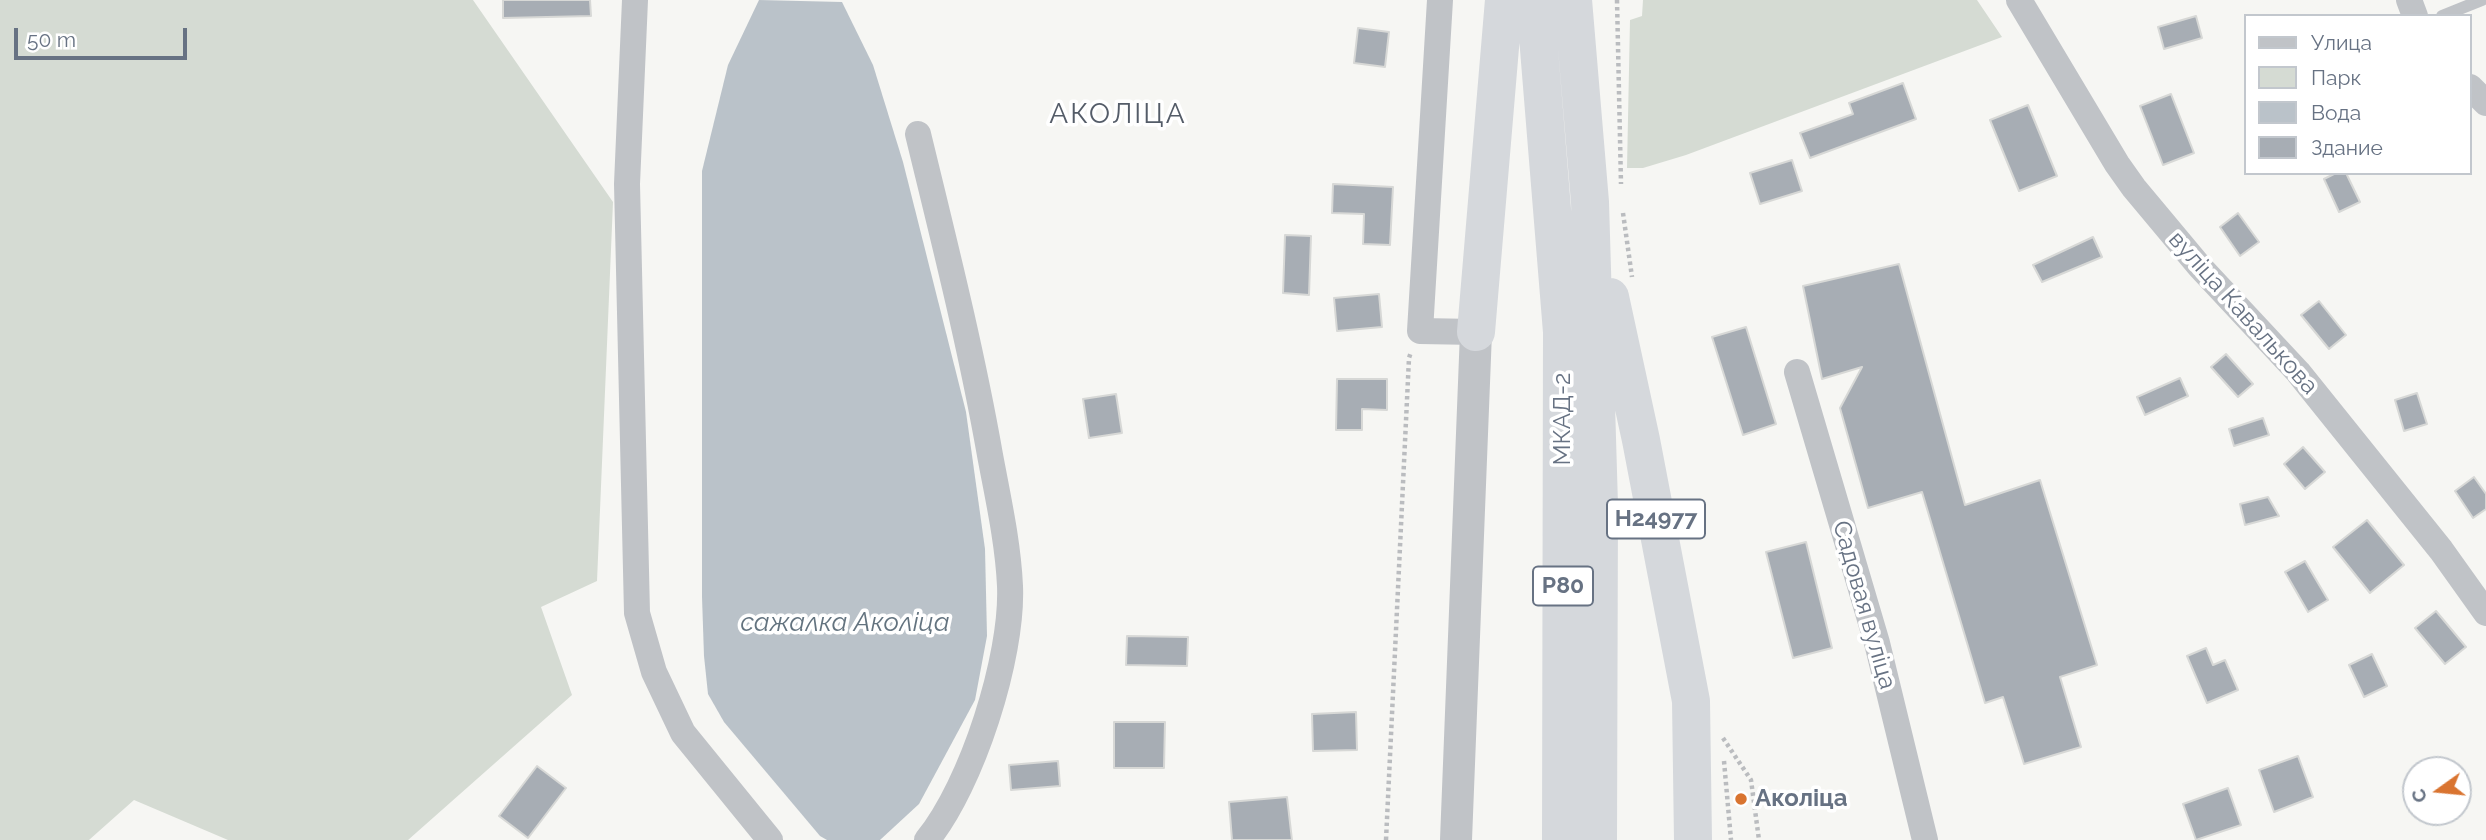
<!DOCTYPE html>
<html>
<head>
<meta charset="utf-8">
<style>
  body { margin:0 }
  #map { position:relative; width:2486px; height:840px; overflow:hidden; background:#f6f6f3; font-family:Raleway,sans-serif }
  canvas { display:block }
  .legend { position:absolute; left:2244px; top:14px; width:228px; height:161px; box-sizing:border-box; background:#fff; border:2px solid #c2c7cd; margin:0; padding:9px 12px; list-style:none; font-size:21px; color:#677283 }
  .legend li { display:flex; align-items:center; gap:14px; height:35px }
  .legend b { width:35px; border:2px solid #c2c7cd }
  .north { position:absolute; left:2402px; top:756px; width:70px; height:70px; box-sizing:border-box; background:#fff; border:2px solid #c2c7cd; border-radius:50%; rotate:255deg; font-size:19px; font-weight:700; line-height:28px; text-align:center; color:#677283 }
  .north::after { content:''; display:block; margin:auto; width:24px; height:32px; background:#d97430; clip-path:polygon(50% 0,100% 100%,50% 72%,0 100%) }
  .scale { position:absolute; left:14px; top:28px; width:173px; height:32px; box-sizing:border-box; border:4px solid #677283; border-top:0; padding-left:9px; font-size:21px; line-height:24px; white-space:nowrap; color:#677283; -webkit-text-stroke:5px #fff; paint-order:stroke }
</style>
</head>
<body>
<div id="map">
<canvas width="2486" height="840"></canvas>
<ul class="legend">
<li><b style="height:9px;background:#c0c3c7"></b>Улица</li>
<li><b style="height:19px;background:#d5dbd3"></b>Парк</li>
<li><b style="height:19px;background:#bac2c9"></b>Вода</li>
<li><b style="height:19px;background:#a7adb4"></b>Здание</li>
</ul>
<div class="north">С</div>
<div class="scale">50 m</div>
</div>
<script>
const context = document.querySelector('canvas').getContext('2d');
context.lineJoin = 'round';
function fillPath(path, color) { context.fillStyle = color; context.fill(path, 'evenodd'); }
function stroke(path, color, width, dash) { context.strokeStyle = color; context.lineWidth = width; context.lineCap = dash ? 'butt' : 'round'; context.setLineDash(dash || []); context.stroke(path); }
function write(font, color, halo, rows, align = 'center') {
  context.font = font + ' Raleway,sans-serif'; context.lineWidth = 7; context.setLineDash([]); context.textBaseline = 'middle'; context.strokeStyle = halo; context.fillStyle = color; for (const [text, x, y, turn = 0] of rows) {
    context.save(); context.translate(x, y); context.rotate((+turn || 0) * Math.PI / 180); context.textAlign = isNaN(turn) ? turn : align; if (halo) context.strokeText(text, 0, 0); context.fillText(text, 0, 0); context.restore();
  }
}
const green = new Path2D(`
  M0,0h473l140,202 -16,379 -56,26 31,88 -164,145h-180l-94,-40 -45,40h-89z
  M1643,0h334l25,37 -316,118 -43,13h-16l3,-148 12,-4z`);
const water = new Path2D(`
  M759,0l83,2 31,63 30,97 63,250 19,137 2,87 -12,64 -56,104 -39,36h-53l-7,-4 -96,-114 -16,-28 -4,-38 -2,-59v-426l26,-106z`);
const building = new Path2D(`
  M503,0h87l1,16 -88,2z
  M2196,16l6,22 -38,11 -6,-22z
  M1358,28l31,4 -4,35 -31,-4z
  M1903,83l13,36 -106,39 -10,-25 53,-19 -4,-11z
  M2171,94l23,59 -31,12 -23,-59z
  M2028,105l29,71 -38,15 -29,-71z
  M1792,160l10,31 -42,13 -10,-31z
  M2336,173h10l14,29 -21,10 -15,-33z
  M1333,184l60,3 -3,58 -27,-1 1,-30 -32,-1z
  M2238,213l21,29 -19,14 -20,-29z
  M1285,235l26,1 -2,59 -26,-2z
  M2093,237l9,20 -60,25 -9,-17z
  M1899,264l66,241 75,-25 57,185 -37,12 21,70 -57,17 -21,-67 -18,6 -63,-211 -54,16 -28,-100 22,-41 -40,12 -19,-93z
  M1379,294l3,33 -45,4 -3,-33z
  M2319,301l27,34 -17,14 -28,-34z
  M1746,327l30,97 -33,11 -31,-98z
  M2226,354l27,30 -15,13 -27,-30z
  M2180,378l8,18 -43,19 -8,-18z
  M1337,379h50v31l-25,-1v21h-26z
  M2417,393l10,31 -23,7 -9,-31z
  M1116,394l6,39 -33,5 -6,-39z
  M2263,418l6,17 -35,11 -5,-17z
  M2303,447l22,25 -20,17 -21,-25z
  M2474,477l12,17v15l-13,9 -18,-27z
  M2268,497l11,19 -34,9 -5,-21z
  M2367,520l37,45 -34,28 -37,-46z
  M1806,542l26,106 -39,10 -27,-106z
  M2305,561l23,39 -20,12 -23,-40z
  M2436,611l30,36 -21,17 -30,-36z
  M1127,636l61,1 -1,29 -61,-1z
  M2206,648l7,17 12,-5 13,30 -31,13 -20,-47z
  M2372,654l15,32 -23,11 -15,-32z
  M1356,712l1,38 -44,1 -1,-37z
  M1114,722h51l-1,46h-50z
  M2298,756l15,41 -39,15 -15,-42z
  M1058,761l2,25 -49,4 -2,-25z
  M537,766l29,22 -38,50 -29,-22z
  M2228,788l13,37 -45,15 -13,-36z
  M1287,797l5,43h-60l-3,-38z`);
const path = new Path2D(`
  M1617,0l4,184
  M1623,213l9,64
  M1723,738l28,42 8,60
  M1724,761l7,79
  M1386,840l23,-482 2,-6`);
const service = new Path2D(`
  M2442,16l40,-16`);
const minor = new Path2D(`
  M635,0l-8,184 10,429 17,59 29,61 87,107
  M1440,0l-20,331 56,1
  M2019,0l98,164 17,24 66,79 98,105 143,178 45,63
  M2409,0l6,16
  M2470,87l16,16
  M918,134c26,107 53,213 72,321 8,43 18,87 20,131 3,71 -38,199 -83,254
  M1797,372l80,271 48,197`);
const tertiary = new Path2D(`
  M1456,840l20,-508`);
const trunk = new Path2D(`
  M1535,0l27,332 -1,508
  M1573,0l17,202 9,303 -1,335
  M1610,297l31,143 50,261 2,139
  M1476,332l28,-332`);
const markers = [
  [1741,799,7,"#d97430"]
];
const shields = [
  [1656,519,98],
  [1563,586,60]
];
const shieldNames = [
  ["Н24977",1656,519],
  ["Р80",1563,586]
];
const streetNames = [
  ["вуліца Кавалькова",2243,313,48],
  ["МКАД-2",1563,419,-90],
  ["Садовая вуліца",1864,605,74]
];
const poiNames = [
  ["Аколіца",1755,799]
];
const waterNames = [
  ["сажалка Аколіца",845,623]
];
const quarterNames = [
  ["АКОЛІЦА",1118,115]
];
fillPath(green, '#d5dbd3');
fillPath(water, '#bac2c9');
fillPath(building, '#a7adb4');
stroke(building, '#d7d8d6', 2);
stroke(path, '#babcbf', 4.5, [3.5, 3.5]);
stroke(service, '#c0c3c7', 12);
stroke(minor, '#c0c3c7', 26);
stroke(tertiary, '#c0c3c7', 32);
stroke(trunk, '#d5d8dc', 38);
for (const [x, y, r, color] of markers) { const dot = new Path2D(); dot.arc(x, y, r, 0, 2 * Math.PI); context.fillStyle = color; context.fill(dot); stroke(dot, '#fff', 2.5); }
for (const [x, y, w] of shields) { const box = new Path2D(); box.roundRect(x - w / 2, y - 19.5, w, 39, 5); context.fillStyle = '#fff'; context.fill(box); stroke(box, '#677283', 2); }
write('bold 23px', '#677283', null, shieldNames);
write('24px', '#677283', '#fff', streetNames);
write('bold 24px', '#677283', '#fff', poiNames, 'left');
write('italic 26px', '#63737f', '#fff', waterNames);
context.letterSpacing = '2px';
write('28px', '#545c68', '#fff', quarterNames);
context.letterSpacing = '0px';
</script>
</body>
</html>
